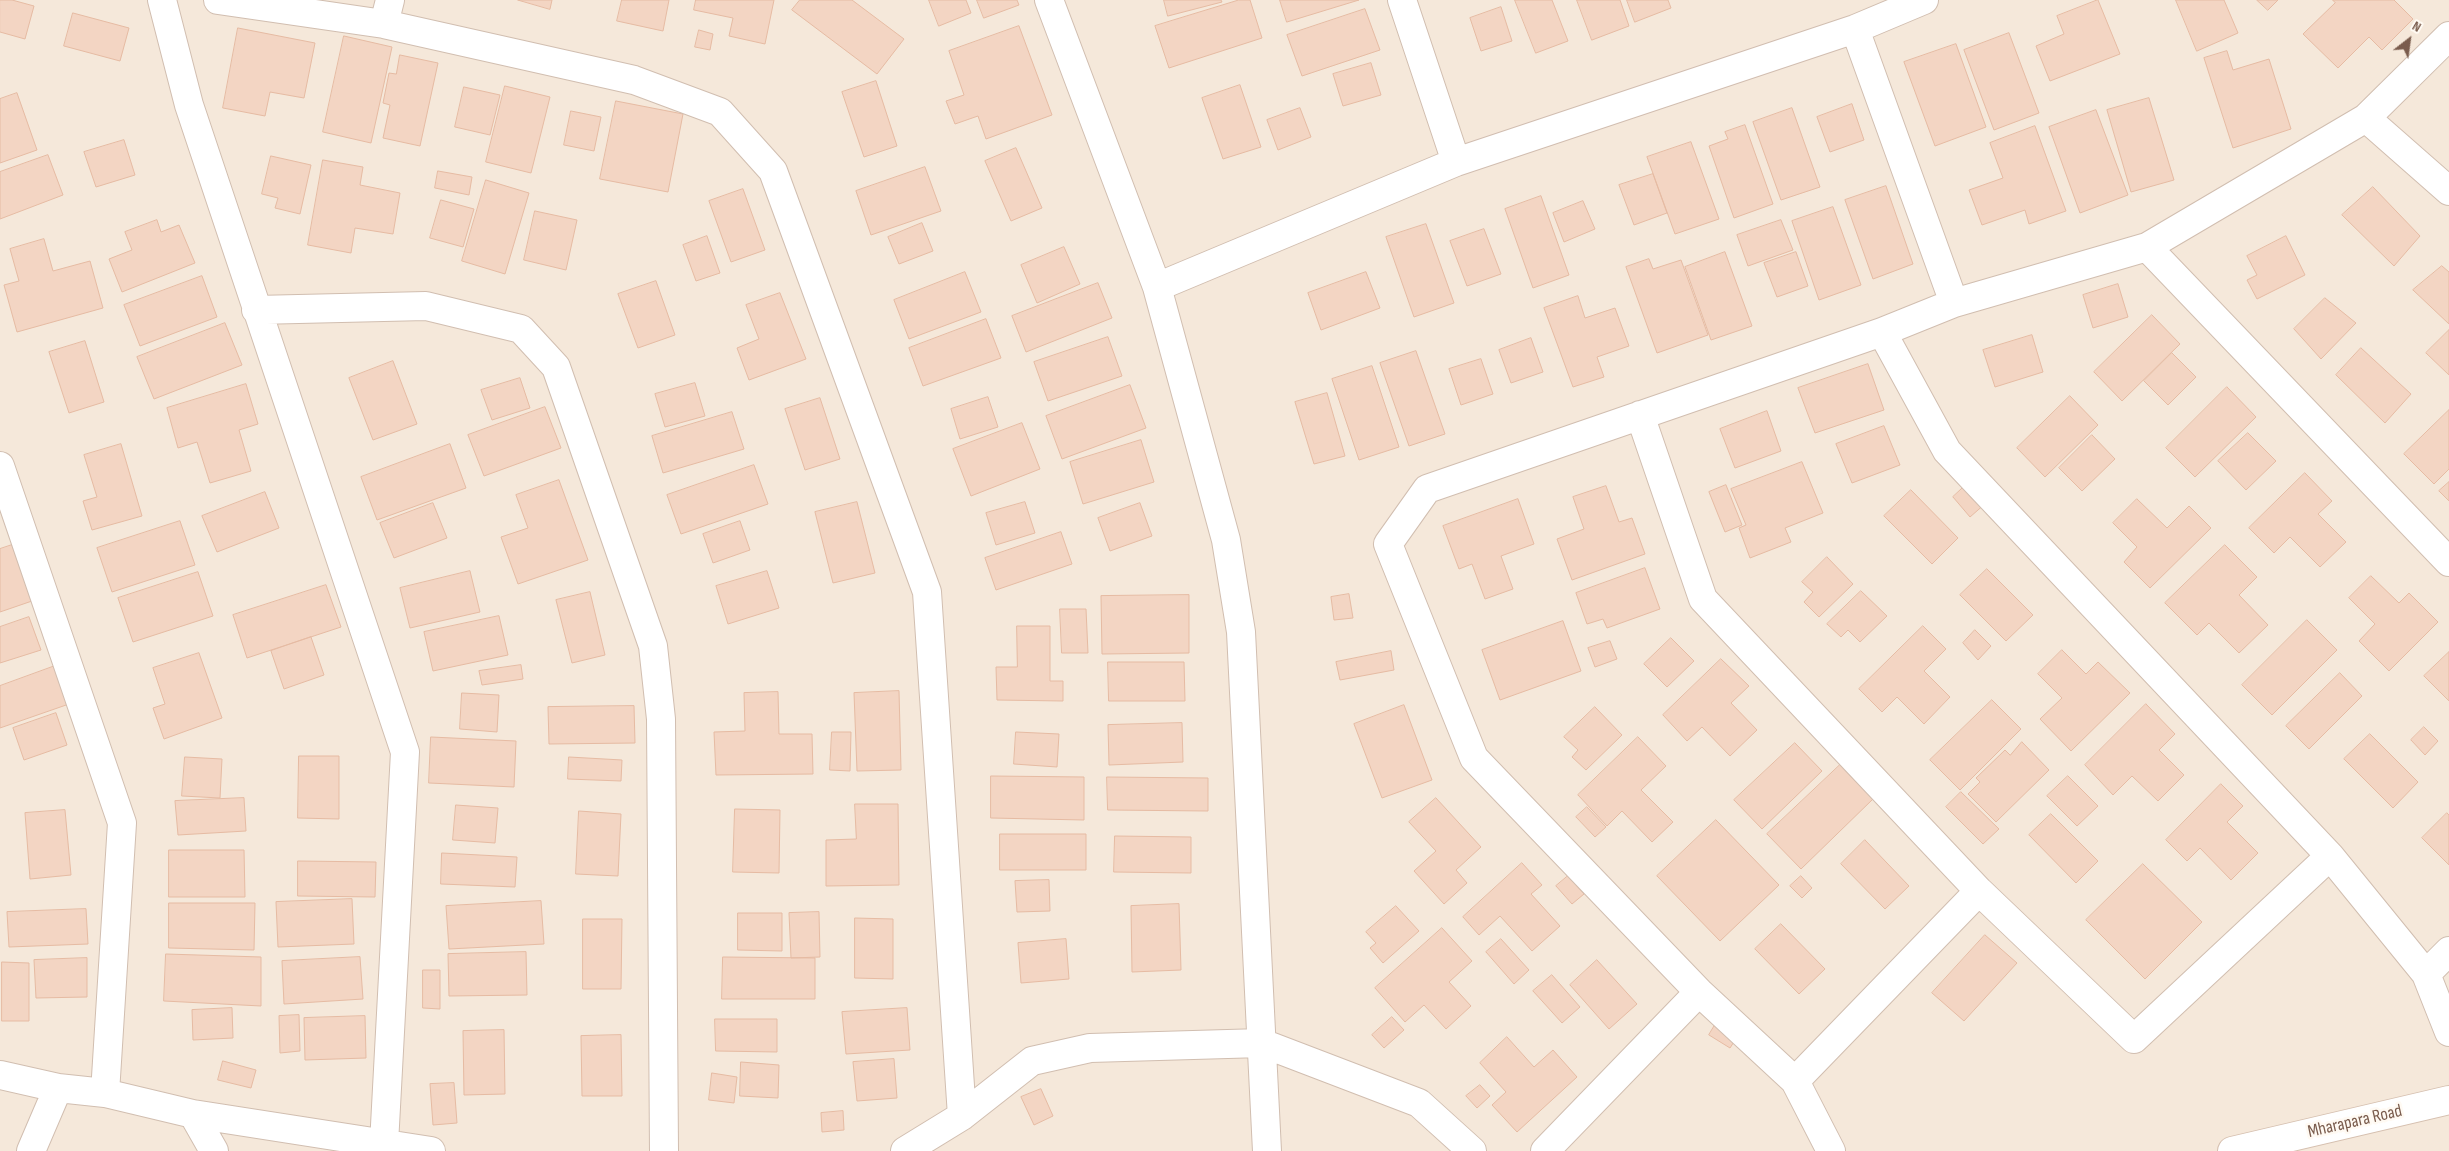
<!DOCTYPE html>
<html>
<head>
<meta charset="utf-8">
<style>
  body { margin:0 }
  #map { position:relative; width:2449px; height:1151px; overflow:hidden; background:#fdf6ec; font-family:"Sofia Sans Condensed",sans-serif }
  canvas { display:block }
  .north { position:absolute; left:2384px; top:15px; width:50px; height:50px; -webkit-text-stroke:4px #fffaf3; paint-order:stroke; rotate:30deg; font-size:14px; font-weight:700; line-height:20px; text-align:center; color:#7a5c4d }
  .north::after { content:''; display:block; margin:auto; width:18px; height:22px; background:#7a5c4d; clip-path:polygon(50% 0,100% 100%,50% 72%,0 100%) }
</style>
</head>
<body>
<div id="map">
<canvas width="2449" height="1151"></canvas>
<div class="north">N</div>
</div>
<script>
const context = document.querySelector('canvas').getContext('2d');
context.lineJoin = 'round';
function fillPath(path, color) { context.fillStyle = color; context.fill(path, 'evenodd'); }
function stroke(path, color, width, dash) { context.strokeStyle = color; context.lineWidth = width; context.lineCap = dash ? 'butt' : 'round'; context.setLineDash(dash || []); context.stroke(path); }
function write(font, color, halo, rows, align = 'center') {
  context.font = font + ' "Sofia Sans Condensed",sans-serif'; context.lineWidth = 5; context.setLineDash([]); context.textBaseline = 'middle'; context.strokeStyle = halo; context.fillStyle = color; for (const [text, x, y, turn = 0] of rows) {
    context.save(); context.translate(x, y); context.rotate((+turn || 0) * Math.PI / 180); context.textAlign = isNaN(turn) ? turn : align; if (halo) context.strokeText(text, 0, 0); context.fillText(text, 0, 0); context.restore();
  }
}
const residential = new Path2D(`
  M0,0h2449v1151h-2449z`);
const building = new Path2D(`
  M0,0h12l22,6 -9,33 -25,-7z
  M518,0h34l-2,9z
  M622,0h47l-6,31 -46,-10z
  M696,0h78l-9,44 -36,-8 4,-18 -39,-8z
  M800,0h52l52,39 -27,35 -85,-64z
  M929,0h37l5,13 -32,13z
  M977,0h40l2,5 -35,13z
  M1164,0h57l1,2 -54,14z
  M1239,0h11l12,38 -93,30 -14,-42z
  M1280,0h79l-72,22z
  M1515,0h37l16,41 -32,12z
  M1577,0h43l9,26 -37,14z
  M1627,0h41l3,8 -36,14z
  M2098,0l22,54 -70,27 -14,-35 28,-12 -7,-18z
  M2176,0h48l14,33 -41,18z
  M2257,0h21l-10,10z
  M2333,0h61l19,19 -31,31 -13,-13 -31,31 -35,-34 32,-31z
  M1501,7l11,34 -31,10 -11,-33z
  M1365,9l15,41 -78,26 -15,-41z
  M73,13l56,15 -9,33 -56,-15z
  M1019,26l33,89 -66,24 -8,-23 -23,8 -9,-23 18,-6 -15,-44z
  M238,28l77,15 -11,55 -34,-6 -5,24 -42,-8z
  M699,30l14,4 -3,16 -15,-3z
  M2009,33l30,80 -45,17 -30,-80z
  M344,36l48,11 -21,96 -48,-11z
  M1956,44l30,83 -51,19 -31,-84z
  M2227,51l6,19 36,-11 22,70 -58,19 -29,-90z
  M400,55l38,8 -18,83 -37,-8 7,-33 -7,-2 6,-30 7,1z
  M1371,63l10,32 -38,11 -10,-32z
  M876,81l21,65 -33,11 -22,-65z
  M1240,85l21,62 -38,12 -21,-61z
  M505,86l45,11 -19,76 -45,-11z
  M464,87l36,8 -10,40 -35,-8z
  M17,93l20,57 -37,13v-64z
  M2149,98l25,82 -43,12 -24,-82z
  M616,101l67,13 -15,78 -68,-13z
  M1852,104l12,36 -34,12 -13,-35z
  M1300,108l11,29 -33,13 -11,-30z
  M1792,108l28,79 -39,13 -28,-78z
  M2096,110l32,85 -48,18 -31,-86z
  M571,111l30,6 -7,34 -30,-6z
  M1745,125l28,79 -39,14 -25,-72 19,-7 -3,-7z
  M2035,126l31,85 -37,13 -4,-14 -43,15 -13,-35 34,-12 -13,-35z
  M124,140l11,35 -39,12 -12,-35z
  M1691,142l28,77 -44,15 -28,-77z
  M1016,148l26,60 -31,13 -26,-60z
  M48,155l15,40 -63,24v-47z
  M271,156l40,9 -11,49 -25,-6 3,-10 -16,-4z
  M323,160l40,7 -3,18 40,8 -7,41 -38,-6 -4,25 -43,-8z
  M925,167l16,44 -70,24 -15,-44z
  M438,171l34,6 -3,18 -34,-7z
  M1653,174l14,39 -33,12 -15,-40z
  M486,180l43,13 -24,81 -43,-13z
  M1886,186l27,78 -40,15 -28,-79z
  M2373,187l47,49 -26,30 -52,-51z
  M743,189l22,61 -34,12 -22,-61z
  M1541,196l28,79 -36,13 -28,-79z
  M441,200l33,9 -11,38 -33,-9z
  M1583,201l12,28 -31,13 -11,-29z
  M1833,207l28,78 -42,15 -27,-79z
  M535,211l42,9 -11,50 -42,-10z
  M157,220l4,12 18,-7 16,38 -73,29 -13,-33 23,-9 -7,-18z
  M1781,220l12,30 -45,16 -11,-31z
  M922,223l11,28 -34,13 -11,-27z
  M1426,224l28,79 -40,14 -28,-80z
  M1484,229l17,45 -34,12 -17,-45z
  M707,236l13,37 -24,8 -13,-36z
  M2286,236l19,39 -48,24 -10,-19 10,-5 -10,-19z
  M44,239l9,32 37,-10 13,47 -86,24 -13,-47 15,-4 -9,-32z
  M1064,247l16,37 -43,19 -16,-38z
  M1725,252l27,74 -41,14 -26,-73z
  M1796,252l12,34 -31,11 -13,-34z
  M1649,259l4,10 28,-9 27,75 -51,18 -31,-86z
  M2442,266l7,6v52l-36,-34z
  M965,272l16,40 -72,27 -15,-39z
  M1366,272l14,36 -59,22 -13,-37z
  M202,276l15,41 -77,29 -16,-41z
  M656,281l19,54 -37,13 -20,-54z
  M1098,283l14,35 -86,34 -14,-36z
  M2118,284l10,33 -35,11 -10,-33z
  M780,293l26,66 -57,21 -12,-32 22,-9 -13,-34z
  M1578,296l7,22 30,-10 14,38 -32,11 7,20 -31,10 -29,-79z
  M2325,298l31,25 -35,36 -27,-30z
  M2152,315l28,29 -58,57 -28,-29z
  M986,319l15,39 -78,28 -14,-38z
  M225,323l17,42 -88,34 -17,-42z
  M2449,330v45l-23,-22z
  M2032,335l11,37 -48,15 -12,-37z
  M1108,337l14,39 -74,25 -14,-39z
  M1531,338l12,34 -32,11 -12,-33z
  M85,341l19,61 -35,11 -20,-61z
  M2361,348l50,46 -26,29 -49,-48z
  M1416,351l29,83 -36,12 -29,-83z
  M2172,353l24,24 -28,28 -24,-24z
  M1481,359l12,35 -32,11 -12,-36z
  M393,361l24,63 -44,16 -24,-62z
  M1868,364l16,46 -69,23 -17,-45z
  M1372,366l27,81 -40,13 -27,-81z
  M520,378l10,30 -38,12 -11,-30z
  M695,383l10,33 -40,11 -10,-33z
  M246,384l12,40 -19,6 12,41 -41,12 -13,-41 -19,6 -11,-40z
  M1130,385l16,43 -84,31 -16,-43z
  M2227,387l29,30 -61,60 -29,-29z
  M1327,393l18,63 -31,8 -19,-62z
  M2070,396l28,29 -53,52 -28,-29z
  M988,397l10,30 -38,12 -9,-30z
  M820,398l20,61 -35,11 -20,-61z
  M545,407l16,41 -77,28 -16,-41z
  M2449,410v59l-15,15 -30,-30z
  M1767,411l14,40 -46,17 -15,-39z
  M732,412l12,37 -81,24 -11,-37z
  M1022,423l18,46 -69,27 -18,-47z
  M1884,426l16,39 -48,18 -16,-39z
  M2248,433l28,28 -30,29 -28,-29z
  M2092,435l23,24 -33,32 -23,-23z
  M1141,440l13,42 -71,22 -13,-42z
  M121,444l21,72 -50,14 -9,-29 14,-4 -13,-42z
  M450,444l16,44 -89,32 -16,-43z
  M1802,462l21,51 -38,15 6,14 -41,16 -11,-30 7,-3 -15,-36z
  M754,465l14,39 -87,30 -14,-39z
  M2305,473l27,28 -14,13 28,28 -26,25 -30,-30 -16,16 -25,-25z
  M559,480l29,80 -70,24 -17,-47 27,-9 -12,-33z
  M2449,482v19l-10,-10z
  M1968,483l18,20 -16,14 -17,-20z
  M1726,485l16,40 -17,7 -16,-40z
  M1606,486l13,36 13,-4 13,36 -73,26 -15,-41 27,-10 -11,-32z
  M1911,490l47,48 -26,26 -48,-48z
  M265,492l14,36 -62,24 -15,-36z
  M1518,499l16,45 -33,12 12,33 -28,10 -13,-35 -13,5 -16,-43z
  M2137,499l30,29 22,-22 22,22 -61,60 -26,-26 13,-15 -24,-24z
  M857,502l18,71 -42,10 -18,-71z
  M1025,502l10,31 -39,12 -10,-32z
  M433,503l14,35 -53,20 -14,-35z
  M1140,503l12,33 -42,15 -12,-33z
  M180,521l15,44 -83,27 -15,-44z
  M740,521l10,29 -37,13 -10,-29z
  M1061,532l11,32 -76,26 -11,-32z
  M12,545l20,56 -32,11v-63z
  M2225,545l32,32 -18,18 29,30 -29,28 -30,-30 -12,12 -32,-32z
  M1827,557l26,27 -34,33 -15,-15 9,-10 -11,-10z
  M1645,568l15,41 -53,19 -4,-9 -16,5 -11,-31z
  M1987,569l46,46 -27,26 -46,-46z
  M470,571l10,41 -70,16 -10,-40z
  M767,571l12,37 -51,16 -12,-38z
  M198,572l15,44 -80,26 -15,-44z
  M2371,576l28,27 10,-10 29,29 -49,49 -30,-30 16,-17 -26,-26z
  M326,585l15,42 -94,31 -14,-43z
  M1861,591l26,25 -27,26 -12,-12 -7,7 -14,-13z
  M590,592l15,63 -33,8 -16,-63z
  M1349,594l4,24 -19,2 -3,-23z
  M1189,595v58l-87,1 -1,-58z
  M1060,609h26l2,44h-26z
  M499,616l9,39 -75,16 -9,-39z
  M29,617l12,33 -41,13v-36z
  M2307,620l30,30 -65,65 -30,-30z
  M1563,621l18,50 -81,29 -18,-50z
  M1017,626h33v55h13v20l-66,-1 -1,-33h21z
  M1923,626l23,23 -22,22 26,26 -26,27 -27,-27 -15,15 -23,-23z
  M1975,630l16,16 -13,14 -15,-17z
  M311,637l13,38 -40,14 -13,-38z
  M1671,638l23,23 -27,26 -23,-23z
  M1610,641l7,18 -22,8 -7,-19z
  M2062,650l24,24 12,-12 32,31 -59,58 -31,-32 22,-21 -24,-24z
  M1391,651l3,19 -54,10 -4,-18z
  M2449,652v49l-25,-25z
  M199,653l23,65 -58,21 -11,-31 12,-4 -12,-36z
  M1721,659l28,27 -18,17 26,27 -27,26 -28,-29 -15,14 -24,-26z
  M1108,662h76l1,39h-76z
  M521,665l2,14 -41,6 -3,-14z
  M55,666l14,38 -69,24v-42z
  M2340,673l22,23 -53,53 -23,-23z
  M899,691l2,79 -44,1 -3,-78z
  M778,692l1,42h33l1,40 -97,1 -2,-43 31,-1 -1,-38z
  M462,693l37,2 -2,37 -37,-3z
  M1992,700l29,29 -61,61 -30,-30z
  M2146,704l29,30 -16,16 25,25 -26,26 -26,-25 -19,19 -28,-30z
  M1404,705l28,75 -50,18 -28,-74z
  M634,706l1,37 -86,1 -1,-37z
  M1595,707l27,28 -36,35 -14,-13 6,-7 -14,-13z
  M56,713l11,32 -43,15 -11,-32z
  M1182,723l1,39 -74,3 -1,-40z
  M2424,727l14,14 -13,14 -14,-15z
  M832,732h19l-1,39 -20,-1z
  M1016,732l43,2 -2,33 -43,-3z
  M2370,734l48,48 -25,26 -49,-49z
  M431,737l85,4 -2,46 -85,-4z
  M1638,737l28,29 -25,24 32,32 -21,20 -30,-31 -15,15 -29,-31z
  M2022,742l27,28 -53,52 -28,-28 12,-12 -4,-4 29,-28 5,5z
  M1795,743l27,28 -60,58 -28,-29z
  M299,756h40v63l-41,-1z
  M185,757l37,2 -2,39 -38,-2z
  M569,757l53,3 -1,21 -53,-2z
  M1840,765l33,34 -72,70 -34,-35z
  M991,776l93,1v43l-93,-2z
  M2068,776l30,30 -21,20 -30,-30z
  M1107,777l101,1v33l-100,-1z
  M2221,784l22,22 -16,16 31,31 -27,27 -31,-32 -13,13 -21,-21z
  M1961,792l38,37 -16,15 -37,-37z
  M244,798l2,33 -68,4 -3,-34z
  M1436,798l45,49 -25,23 11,13 -23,21 -30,-33 22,-20 -27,-29z
  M855,804h43l1,81 -73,1v-46l30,-1z
  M456,805l42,3 -3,35 -42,-3z
  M1587,807l19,20 -11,10 -19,-20z
  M735,809l45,1 -1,63 -46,-1z
  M65,810l6,65 -41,4 -5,-66z
  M579,811l42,3 -3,62 -42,-2z
  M2447,813l2,2v50l-27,-27z
  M2051,814l47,47 -22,22 -47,-48z
  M1716,820l63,65 -59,56 -63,-65z
  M1000,834h86v36h-86z
  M1115,836l76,1v36l-77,-1z
  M1865,840l44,46 -24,23 -44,-45z
  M169,850h75l1,47h-76z
  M442,853l75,4 -2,30 -74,-3z
  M298,861l78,1 -1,35 -77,-1z
  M1522,863l20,22 -11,9 29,32 -28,25 -32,-35 -21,19 -16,-18z
  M2143,864l59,58 -57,57 -59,-59z
  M1568,876l16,18 -12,10 -16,-18z
  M1801,876l11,12 -10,10 -12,-12z
  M1049,880l1,31 -33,1 -2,-31z
  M352,899l2,45 -76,3 -2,-45z
  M541,901l3,43 -95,5 -3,-43z
  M169,903h86l-1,47 -85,-2z
  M1179,904l2,66 -49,2 -1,-66z
  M1396,906l23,25 -36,32 -13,-15 6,-5 -10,-11z
  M86,909l2,35 -79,3 -2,-35z
  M819,912l1,45 -29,1 -2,-45z
  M738,913h44v38l-44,-1z
  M855,918l38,1v60l-38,-1z
  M583,919h39l-1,70h-38z
  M1781,924l44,45 -26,25 -44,-45z
  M1442,928l30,33 -23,21 22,24 -25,23 -22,-24 -19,17 -30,-34z
  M1985,935l32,28 -53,58 -32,-28z
  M1066,939l3,40 -48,4 -3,-40z
  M1501,939l28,31 -15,14 -28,-32z
  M526,952l1,43 -78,1 -1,-42z
  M166,954l95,3v49l-97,-5z
  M360,957l3,42 -79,5 -2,-43z
  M723,957l92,1v41h-93z
  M87,958v39l-51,1 -2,-38z
  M1597,960l40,44 -28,25 -39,-44z
  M2,962l27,1v58h-27z
  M423,970h17v39l-17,-1z
  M1552,975l28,32 -18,16 -29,-32z
  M232,1008l1,30 -40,2 -1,-30z
  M907,1008l3,42 -64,4 -4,-42z
  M299,1015l1,36 -20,2 -1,-37z
  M365,1016l1,42 -61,2 -1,-42z
  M1392,1017l12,13 -20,18 -12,-13z
  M715,1019h62v33l-61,-1z
  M1718,1020l21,14 -9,14 -21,-13z
  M504,1030l1,64 -41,1 -1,-64z
  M621,1035l1,61h-40l-1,-60z
  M1507,1037l27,30 19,-17 24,27 -60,55 -25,-27 14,-13 -26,-29z
  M894,1059l3,39 -40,3 -4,-39z
  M223,1061l33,9 -5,18 -33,-8z
  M741,1062l38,3 -1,33 -38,-2z
  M712,1073l25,4 -3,26 -25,-3z
  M454,1083l3,40 -24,2 -3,-41z
  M1480,1085l10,11 -13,12 -11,-12z
  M1041,1089l12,27 -19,9 -13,-28z
  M843,1111l1,19 -22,2 -1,-19z`);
const minor = new Path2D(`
  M162,0l27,105 216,647 -21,392
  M218,0l166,24 250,56 86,32 53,59 154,421 35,524
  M1049,0l108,287 69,253 15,92 26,519
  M1402,0l54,162
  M384,24l6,-24
  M1855,29l99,274
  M2366,118l83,73
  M2147,247l302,315
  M1157,287l299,-125 399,-133 69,-29
  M256,310l170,-4 95,23 35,38 97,279 8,73 3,432
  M1882,332l65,119 383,405 96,118 23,58
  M1640,415l63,184 276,292 155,148 196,-183
  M0,466l122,357 -17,270
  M2426,974l23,-23
  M0,1075l58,13 47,5 88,21 238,37
  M1795,1081l184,-190
  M193,1114l21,37
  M31,1151l27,-63
  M905,1151l57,-35 70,-55 58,-13 172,-5 157,60 53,48
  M1545,1151l154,-159
  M1831,1151l-36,-70 -96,-89 -225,-234 -86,-214 39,-55 455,-157 72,-29 193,-56 219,-129 83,-82`);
const secondary = new Path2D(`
  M2232,1151l217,-51`);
const streetNames = [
  ["Mharapara Road",2355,1122,-13]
];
fillPath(residential, '#f5e8da');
fillPath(building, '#f3d5c3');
stroke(building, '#e6bba3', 1);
stroke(minor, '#d1beb0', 30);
stroke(secondary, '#d6c0b0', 30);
stroke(minor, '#fff', 28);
stroke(secondary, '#fff', 28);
write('18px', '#7a5c4d', '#fffaf3', streetNames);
</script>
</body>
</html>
